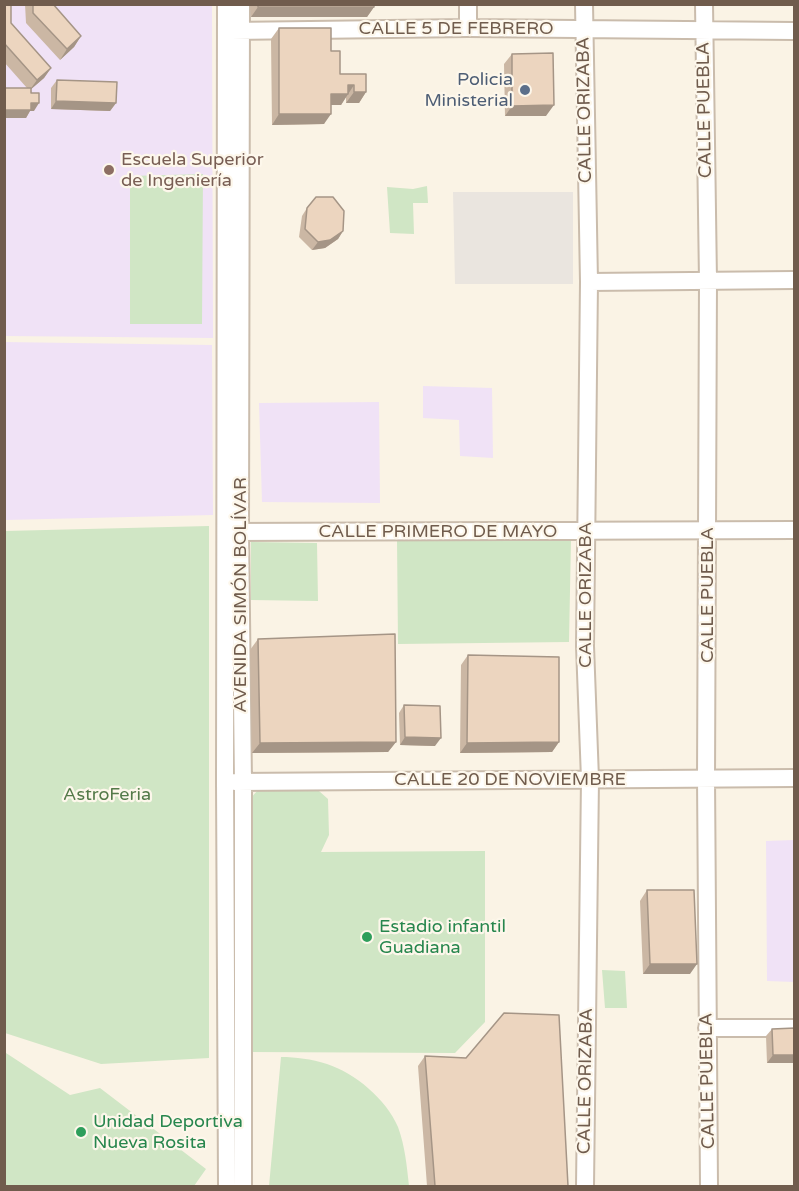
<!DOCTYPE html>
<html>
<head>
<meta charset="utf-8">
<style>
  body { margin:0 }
  #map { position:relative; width:799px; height:1191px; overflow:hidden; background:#faf3e5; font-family:"Varela Round",sans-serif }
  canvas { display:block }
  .frame { position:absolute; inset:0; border:6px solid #705c4d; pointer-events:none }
</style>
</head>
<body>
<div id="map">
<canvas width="799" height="1191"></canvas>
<div class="frame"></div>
</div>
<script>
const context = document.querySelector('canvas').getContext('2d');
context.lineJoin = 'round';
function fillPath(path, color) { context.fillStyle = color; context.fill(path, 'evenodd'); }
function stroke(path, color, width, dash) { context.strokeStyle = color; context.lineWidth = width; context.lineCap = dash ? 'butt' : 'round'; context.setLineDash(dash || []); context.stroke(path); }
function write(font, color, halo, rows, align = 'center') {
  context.font = font + ' "Varela Round",sans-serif'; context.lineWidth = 4.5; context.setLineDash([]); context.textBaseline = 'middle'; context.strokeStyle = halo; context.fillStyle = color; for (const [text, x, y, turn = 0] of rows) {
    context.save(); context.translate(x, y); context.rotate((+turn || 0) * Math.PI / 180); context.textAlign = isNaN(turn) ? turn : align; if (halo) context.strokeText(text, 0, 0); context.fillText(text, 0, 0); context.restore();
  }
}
const industrial = new Path2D(`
  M453,192h120v92h-118z`);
const education = new Path2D(`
  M4,5h208l1,333 -208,-2z
  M4,342l208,3 1,170 -208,5z
  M423,386l69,2 1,70 -33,-2 -1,-36 -36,-2z
  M379,402l1,101 -118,-1 -3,-99z
  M794,840v142l-27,-1 -1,-140z`);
const green = new Path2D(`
  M203,174l-1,150h-72v-148z
  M427,186l1,17h-15l1,31 -24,-1 -3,-46 26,2z
  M209,526v532l-108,6 -96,-31v-502z
  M397,539h174l-2,103 -171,2z
  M251,542l66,1 1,58 -67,-1z
  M258,790l61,1 9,8 1,36 -8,17 164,-1v171l-30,31 -206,-1v-252z
  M602,970l23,1 2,37h-22z
  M6,1053l64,42 30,-7 106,81 -12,17h-189l-1,-129z
  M281,1057c15,0 30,2 46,7 28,9 59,35 71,63 7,19 9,40 11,59h-140z`);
const minor = new Path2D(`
  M226,4l-1,777 2,405
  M241,4l-1,528 3,250v404
  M468,4v24
  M584,4l5,278 -4,364 5,133 -5,407
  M704,4l4,277 -2,497 3,408
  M231,31l237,-3 326,3
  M589,282l205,-2
  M228,532l566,-2
  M235,782l559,-4
  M707,1028h87`);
const wall = new Path2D(`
  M4,4l7,19 40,45 -7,10 -13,11 3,22h-4l-4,7 1,-30 -23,-26z
  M25,4h28l28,32 -7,11 -14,13 -34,-37z
  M250,4h124v3l-7,10h-116z
  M279,28l52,23 9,23 26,18 -7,11h-13v-6l-5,8h-10l-7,19 -52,1 -1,-86z
  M512,54l34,62h-41l-1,-52z
  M57,80l59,23 -6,8 -59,-2v-21z
  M307,208l36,23 -5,8 -13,9 -13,2 -13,-13 3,-21z
  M258,639l138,103 -8,10 -136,1 -2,-103z
  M468,655l91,87 -7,10 -92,1 1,-88z
  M404,705l31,41 -35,-1 -1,-32z
  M647,890l43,84h-47l-3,-73z
  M772,1029l23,34h-28l-1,-27z
  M425,1056l41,2 102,128h-141l-9,-120z`);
const shadedWall = new Path2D(`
  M258,7h116l-7,10h-116z
  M81,36l-7,11 -14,13 7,-11z
  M51,68l-7,10 -15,13 8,-11z
  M348,85h6l-13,20h-17l7,-11z
  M354,92h12l-7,11h-13z
  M56,101l60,2 -6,8 -59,-2z
  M31,103h8l-5,8h-4l-4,7h-22v-8z
  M554,105l-8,11h-41l7,-10z
  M279,114h52l-7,10 -52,1z
  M343,231l-5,8 -13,9 -13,2 6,-8z
  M405,737l36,1 -6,8 -35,-1z
  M396,742l-8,10 -136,1 8,-10z
  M559,742l-7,10 -92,1 7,-10z
  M650,964h47l-7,10h-47z
  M773,1055h22v8h-28z`);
const building = new Path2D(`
  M4,4h7v19l40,45 -14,12 -33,-37z
  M33,4h20l28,32 -14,13 -34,-36z
  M258,4h116v3h-116z
  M279,28h52v23h9v23h26v18h-12v-7h-6v9h-17v20h-52z
  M553,53l1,52 -42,1v-52z
  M57,80l60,2 -1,21 -60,-2z
  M4,88h27v5h8v10h-8v7h-27z
  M316,197h17l11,14 -1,20 -13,9 -12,2 -13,-13 2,-21z
  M395,634l1,108 -136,1 -2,-104z
  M468,655l91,2v85l-92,1z
  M404,705l36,1 1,32 -36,-1z
  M647,890h47l3,74h-47z
  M504,1013l55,2 9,171h-133l-10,-130 41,2z
  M795,1028v27h-22l-1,-26z`);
const markers = [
  [525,90,6,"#5c6f8a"],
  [109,170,6,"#8d6e63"],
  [367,937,6,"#2e9e5b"],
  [81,1132,6,"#2e9e5b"]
];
const streetNames = [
  ["CALLE 5 DE FEBRERO",456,29],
  ["CALLE ORIZABA",585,110,-91],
  ["CALLE PUEBLA",705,110,-91],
  ["CALLE PRIMERO DE MAYO",438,532],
  ["AVENIDA SIMÓN BOLÍVAR",241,595,-90],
  ["CALLE ORIZABA",586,595,-90],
  ["CALLE PUEBLA",708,595,-90],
  ["CALLE 20 DE NOVIEMBRE",510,780],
  ["CALLE ORIZABA",586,1081,-89],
  ["CALLE PUEBLA",708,1081,-91]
];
const serviceNames = [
  ["Policia",513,80],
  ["Ministerial",513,101]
];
const educationNames = [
  ["Escuela Superior",121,160],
  ["de Ingeniería",121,181]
];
const parkNames = [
  ["AstroFeria",107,795]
];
const leisureNames = [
  ["Estadio infantil",379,927],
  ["Guadiana",379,948],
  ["Unidad Deportiva",93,1122],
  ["Nueva Rosita",93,1143]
];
fillPath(industrial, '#eae5df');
fillPath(education, '#f0e2f6');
fillPath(green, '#d0e6c5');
stroke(minor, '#cabcac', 20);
stroke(minor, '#fff', 16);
fillPath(wall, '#cbb7a4');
fillPath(shadedWall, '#a59586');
fillPath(building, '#ecd5bf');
stroke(building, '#a59586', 1.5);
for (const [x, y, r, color] of markers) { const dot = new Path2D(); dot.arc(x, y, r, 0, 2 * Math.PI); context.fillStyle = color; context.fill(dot); stroke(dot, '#fdf7eb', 2); }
write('18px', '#705c4d', '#fdf7eb', streetNames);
write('18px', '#4e5e75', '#fdf7eb', serviceNames, 'right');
write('18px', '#785e54', '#fdf7eb', educationNames, 'left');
write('18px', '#547a49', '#fdf7eb', parkNames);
write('18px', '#27864d', '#fdf7eb', leisureNames, 'left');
</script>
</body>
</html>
